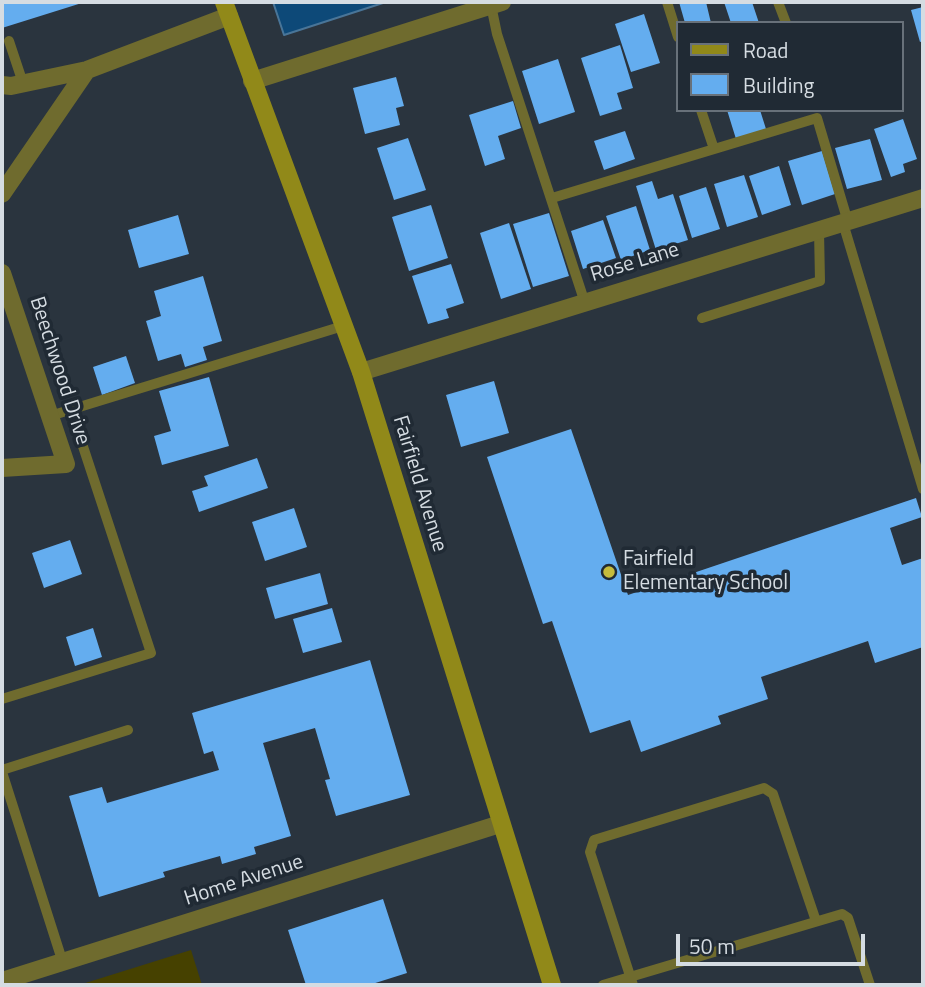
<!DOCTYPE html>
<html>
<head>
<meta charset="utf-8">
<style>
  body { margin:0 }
  #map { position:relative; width:925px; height:987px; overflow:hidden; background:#2a343e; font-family:"Titillium Web",sans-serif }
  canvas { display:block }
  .frame { position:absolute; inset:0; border:4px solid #d5dce2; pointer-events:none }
  .legend { position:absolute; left:676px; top:21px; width:228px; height:91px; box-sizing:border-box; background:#202a34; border:2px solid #68717a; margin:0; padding:9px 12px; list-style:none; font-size:21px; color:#d5dce2 }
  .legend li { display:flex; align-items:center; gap:14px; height:35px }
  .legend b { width:35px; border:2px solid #68717a }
  .scale { position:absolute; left:676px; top:934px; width:189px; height:32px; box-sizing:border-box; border:4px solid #d5dce2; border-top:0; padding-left:9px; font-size:21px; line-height:24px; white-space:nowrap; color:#d5dce2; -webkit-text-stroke:5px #202a34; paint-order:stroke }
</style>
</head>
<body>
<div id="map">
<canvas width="925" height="987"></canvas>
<div class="frame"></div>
<ul class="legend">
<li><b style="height:9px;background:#918919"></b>Road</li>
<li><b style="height:19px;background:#64adef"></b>Building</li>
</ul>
<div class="scale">50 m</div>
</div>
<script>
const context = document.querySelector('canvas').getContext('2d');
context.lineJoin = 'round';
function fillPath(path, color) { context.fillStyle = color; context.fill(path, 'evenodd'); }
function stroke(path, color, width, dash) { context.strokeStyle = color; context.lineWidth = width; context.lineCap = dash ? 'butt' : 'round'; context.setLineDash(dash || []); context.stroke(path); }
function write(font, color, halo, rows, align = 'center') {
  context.font = font + ' "Titillium Web",sans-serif'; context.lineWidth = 7; context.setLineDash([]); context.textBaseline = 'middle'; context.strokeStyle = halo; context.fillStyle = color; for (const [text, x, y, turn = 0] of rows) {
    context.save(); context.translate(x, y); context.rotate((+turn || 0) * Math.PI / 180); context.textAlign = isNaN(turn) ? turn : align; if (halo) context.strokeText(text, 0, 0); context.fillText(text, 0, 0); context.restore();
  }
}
const green = new Path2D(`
  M191,950l11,35h-123z`);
const water = new Path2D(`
  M273,2h113l-102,33z`);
const building = new Path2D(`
  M2,2h83l-83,26z
  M679,2h27l5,21h-26z
  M724,2h28l7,21h-28z
  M923,7v34l-3,1 -9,-32z
  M644,14l16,49 -29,9 -16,-48z
  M620,45l13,43 -16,5 5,16 -22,7 -19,-58z
  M558,59l17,53 -36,12 -17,-53z
  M396,77l8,29 -8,2 4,17 -35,9 -12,-46z
  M513,101l8,27 -23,8 7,23 -20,7 -16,-51z
  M727,110h33l6,19 -30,10z
  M903,119l14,40 -14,5 2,8 -14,5 -17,-48z
  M625,131l10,28 -31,11 -10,-29z
  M408,138l18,52 -32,10 -17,-52z
  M870,139l12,41 -35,9 -12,-41z
  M822,151l13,43 -33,11 -14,-44z
  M779,166l12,39 -29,10 -13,-39z
  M744,175l14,42 -31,10 -13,-43z
  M652,181l6,18 15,-5 15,46 -32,10 -20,-64z
  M706,187l14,42 -28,9 -13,-42z
  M431,205l17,53 -39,13 -17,-54z
  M636,206l14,44 -29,10 -15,-44z
  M549,213l20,63 -36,11 -20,-63z
  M178,215l11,39 -50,14 -11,-38z
  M603,220l13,38 -33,11 -12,-38z
  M509,223l22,66 -30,10 -21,-66z
  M451,264l13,39 -18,6 3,9 -21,6 -16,-48z
  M203,276l19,65 -19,6 4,13 -22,7 -4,-13 -23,7 -12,-40 15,-5 -7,-25z
  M126,356l9,27 -33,12 -9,-28z
  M209,377l20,69 -67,19 -8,-29 17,-5 -12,-40z
  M494,381l15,52 -48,14 -15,-52z
  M571,429l57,166 288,-97 6,19 -32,11 12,37 21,-7v89l-48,16 -7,-22 -107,36 7,22 -50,17 3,8 -80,28 -11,-32 -40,13 -38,-112 -9,3 -56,-167z
  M257,458l11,30 -69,24 -7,-21 16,-5 -4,-10z
  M294,508l13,39 -42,14 -13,-39z
  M70,540l12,34 -38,14 -12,-35z
  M320,573l8,31 -53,15 -9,-31z
  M332,608l10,34 -39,11 -10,-34z
  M93,628l9,29 -27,9 -9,-29z
  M370,660l40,135 -74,21 -11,-36 5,-1 -15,-51 -52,15 28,93 -37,11 2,7 -34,10 -2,-8 -57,16 2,5 -66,20 -30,-101 33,-9 5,16 112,-33 -6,-19 -9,3 -12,-41z
  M383,899l24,74 -38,12h-63l-18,-55z`);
const service = new Path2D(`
  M667,2l11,35
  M778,2l8,21
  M491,5l6,29 88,269
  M9,41l14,42
  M701,110l13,39
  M552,198l265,-80 31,104
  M843,223l80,266
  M702,318l118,-37 -1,-50
  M50,416l293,-90
  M2,699l149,-46 -80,-243
  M2,770l126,-40
  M2,772l61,191
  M603,985l239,-71 6,4 22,67
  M633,985l-43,-133 4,-12 170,-52 9,6 43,127`);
const minor = new Path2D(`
  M2,85l9,1 76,-16 142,-54
  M2,194l85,-124
  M2,273l64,191 -64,4
  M361,372l562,-174`);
const tertiary = new Path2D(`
  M252,81l250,-79
  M2,981l498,-157`);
const secondary = new Path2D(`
  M224,2l137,370 191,613`);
const markers = [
  [609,572,7,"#c5bc3d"]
];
const streetNames = [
  ["Rose Lane",635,263,-17],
  ["Beechwood Drive",59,371,72],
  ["Fairfield Avenue",419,484,73],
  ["Home Avenue",244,881,-18]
];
const poiNames = [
  ["Fairfield",623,560],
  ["Elementary School",623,584]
];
fillPath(green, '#464100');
fillPath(water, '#0d4978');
stroke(water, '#497598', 2);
fillPath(building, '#64adef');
stroke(service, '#6f6b2e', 10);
stroke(minor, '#6f6b2e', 18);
stroke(tertiary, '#6f6b2e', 18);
stroke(secondary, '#918919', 18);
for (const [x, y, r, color] of markers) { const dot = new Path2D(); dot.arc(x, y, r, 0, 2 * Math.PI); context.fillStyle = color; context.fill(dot); stroke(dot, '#202a34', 2.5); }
write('21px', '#d5dce2', '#202a34', streetNames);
write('21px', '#d5dce2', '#202a34', poiNames, 'left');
</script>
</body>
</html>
